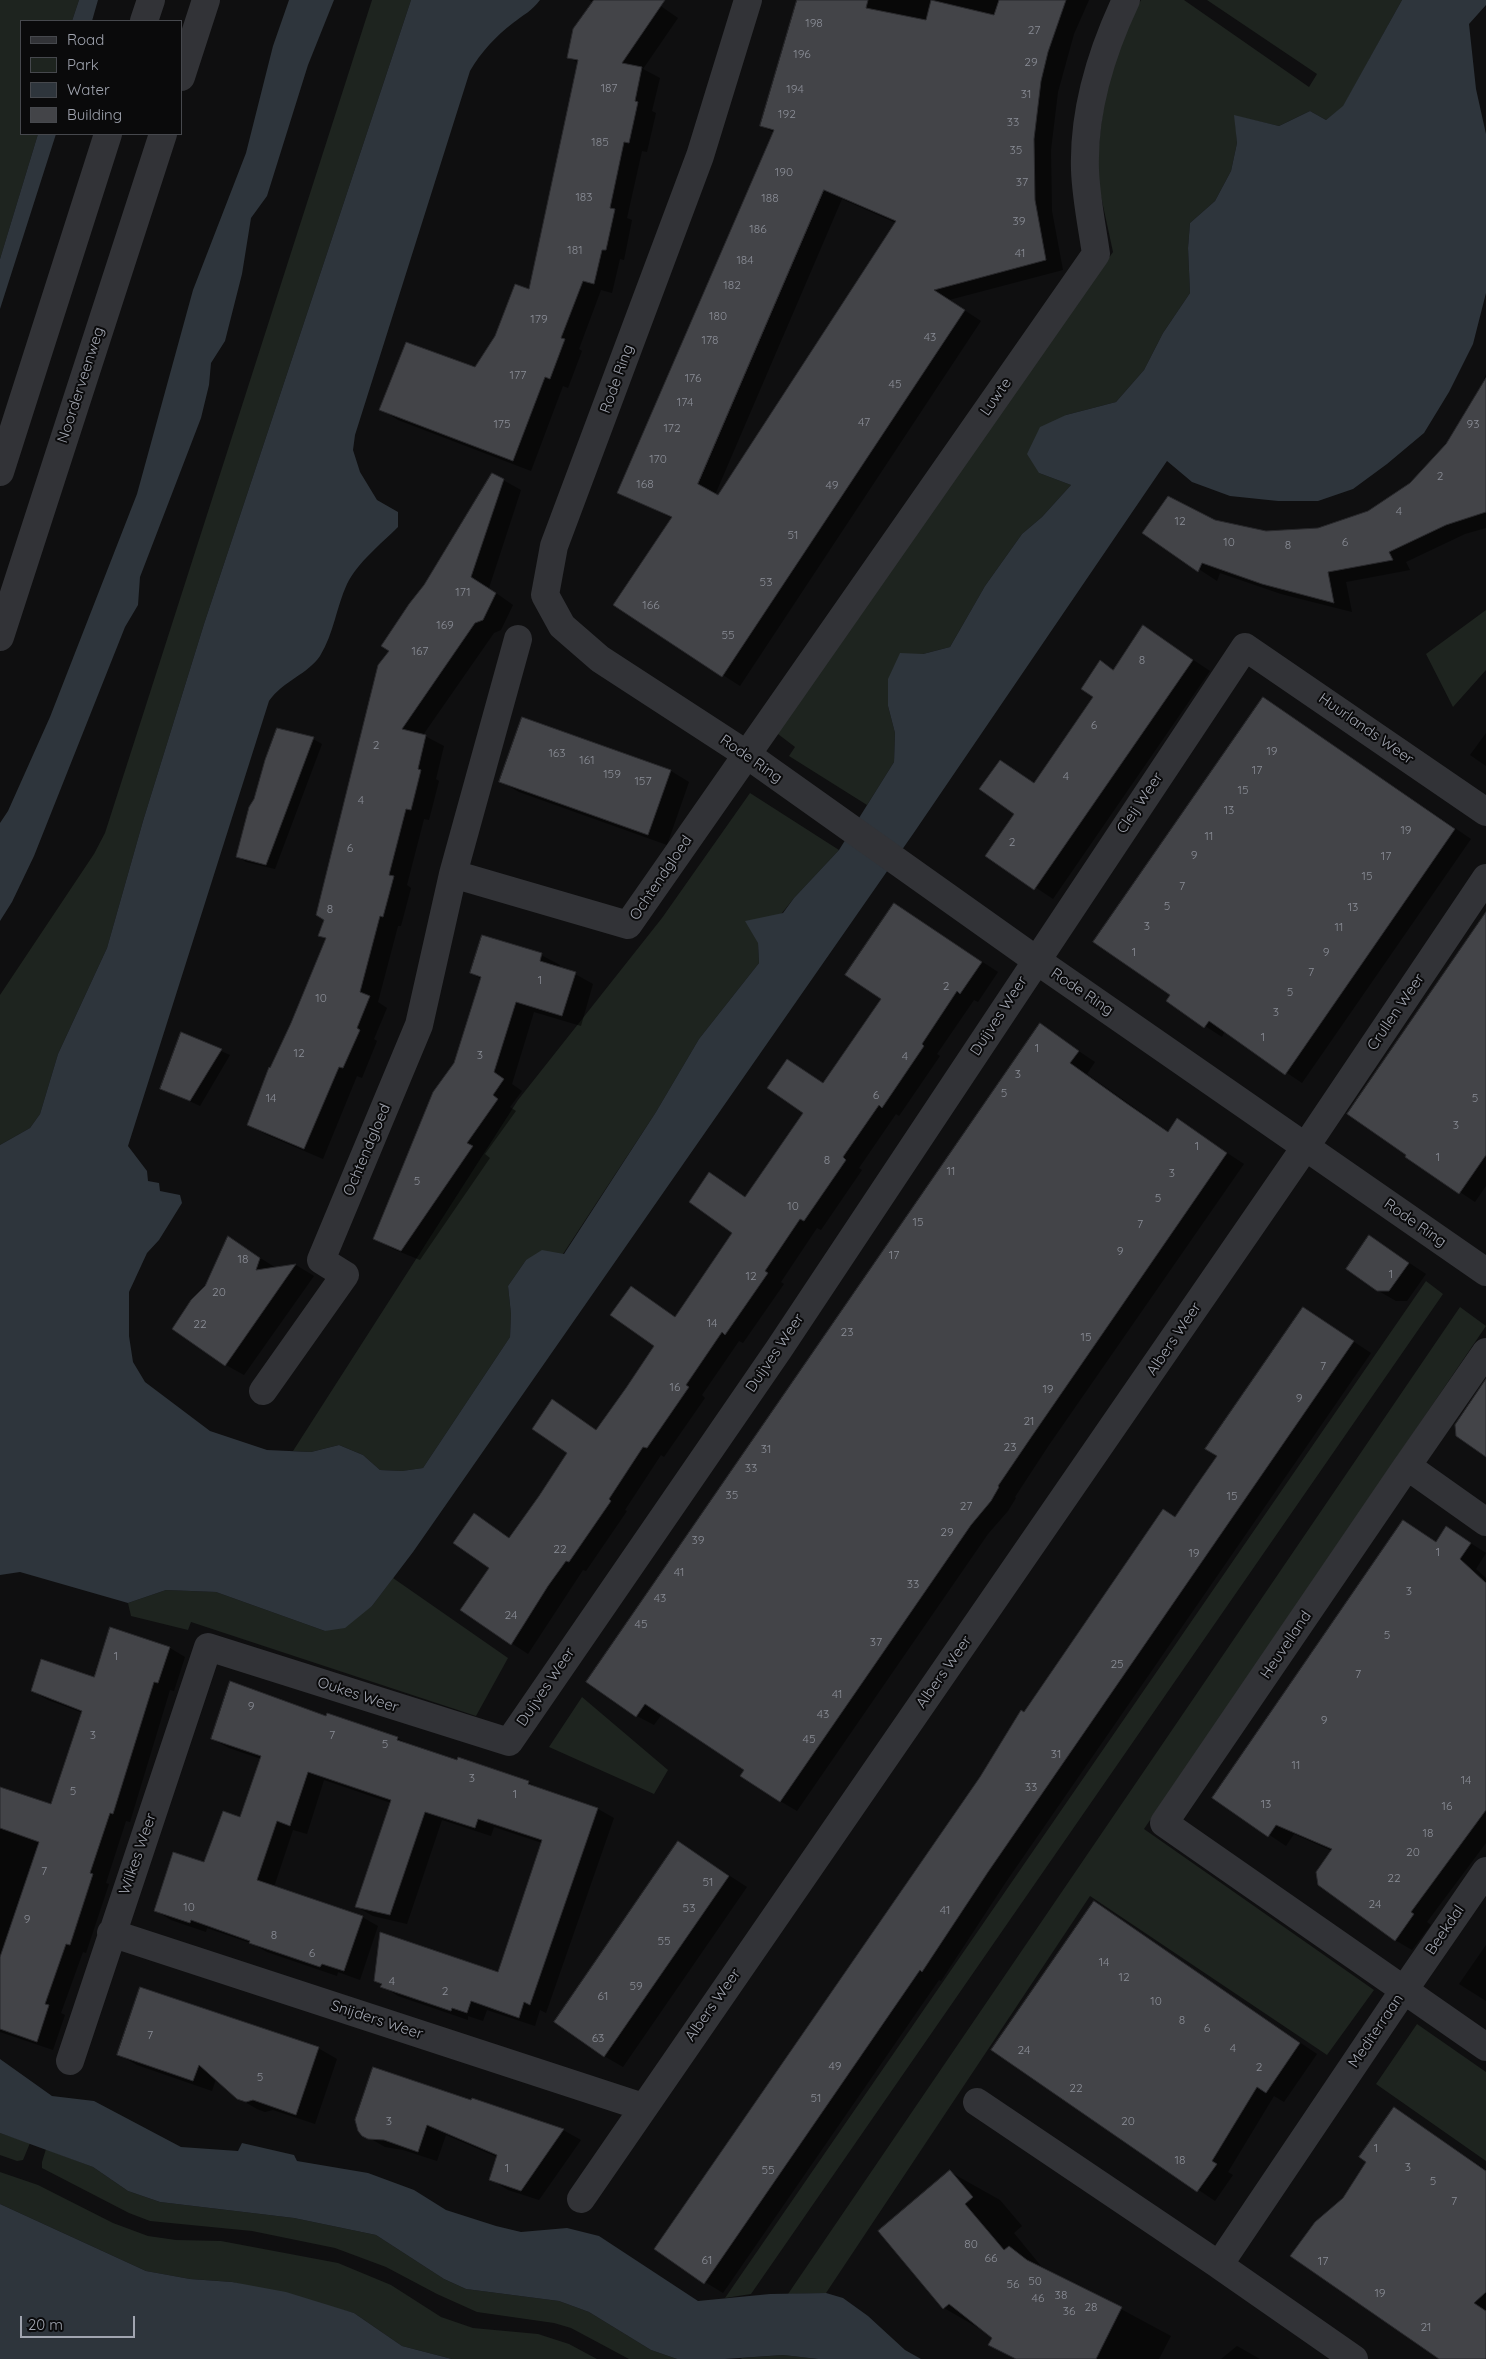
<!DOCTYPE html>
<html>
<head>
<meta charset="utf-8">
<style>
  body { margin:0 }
  #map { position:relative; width:1486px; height:2359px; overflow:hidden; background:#0f0f10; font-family:Quicksand,sans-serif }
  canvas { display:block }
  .legend { position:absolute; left:20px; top:20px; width:162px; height:115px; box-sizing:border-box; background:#0a0a0b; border:1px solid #46484d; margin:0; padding:6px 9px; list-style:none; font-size:15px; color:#a1a5b0 }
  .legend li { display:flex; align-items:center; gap:10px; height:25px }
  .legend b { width:25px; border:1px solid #46484d }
  .scale { position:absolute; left:20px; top:2316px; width:115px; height:22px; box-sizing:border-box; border:2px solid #a1a5b0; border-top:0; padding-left:6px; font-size:15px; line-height:18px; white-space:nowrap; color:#a1a5b0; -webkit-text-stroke:4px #0a0a0b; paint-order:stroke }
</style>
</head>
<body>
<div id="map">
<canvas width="1486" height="2359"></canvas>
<ul class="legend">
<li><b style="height:6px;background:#323337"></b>Road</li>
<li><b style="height:14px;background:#1e241f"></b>Park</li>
<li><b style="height:14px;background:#2e353c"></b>Water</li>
<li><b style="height:14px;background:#434448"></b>Building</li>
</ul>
<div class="scale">20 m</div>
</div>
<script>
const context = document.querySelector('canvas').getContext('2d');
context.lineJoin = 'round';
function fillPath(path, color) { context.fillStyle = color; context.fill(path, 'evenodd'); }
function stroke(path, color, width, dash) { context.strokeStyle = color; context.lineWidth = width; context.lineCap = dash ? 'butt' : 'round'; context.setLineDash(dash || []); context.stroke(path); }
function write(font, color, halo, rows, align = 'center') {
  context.font = font + ' Quicksand,sans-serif'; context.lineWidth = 4; context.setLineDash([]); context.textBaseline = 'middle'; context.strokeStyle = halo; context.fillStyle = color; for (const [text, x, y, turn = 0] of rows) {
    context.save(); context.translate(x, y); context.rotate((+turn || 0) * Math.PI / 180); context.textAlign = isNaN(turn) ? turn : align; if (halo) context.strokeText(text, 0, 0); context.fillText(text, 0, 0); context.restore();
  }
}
const green = new Path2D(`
  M0,0h79l-7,21h-51v113h17l-38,125z
  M372,0h39l-207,624 -61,197 -36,127 -49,106 -18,60 -10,14 -30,17v-150l94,-141 11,-21z
  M1141,0h43l125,87 8,-13 -110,-74h195l-59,107 -17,13 -16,-9 -31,15 -44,-10 2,27 -6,28 -16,30 -25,22 -2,25 2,45 -27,40 -19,37 -28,32 -50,13 -27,58 32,12 -29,32 -20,17 -37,52 -35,61 -27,7 -35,52 7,27 -1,29 -27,43 -78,-49 6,-9 -21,-16 339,-479 -17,-79 5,-48 6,-41 19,-59z
  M1486,610v60l-33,37 -27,-53z
  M750,793l89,57 -45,48 -36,45 1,20 -60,76 -43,73 -93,142 -37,6 -18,26 3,28 -1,23 -87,131 -21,3 -22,-1 -17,-15 -24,-10 -28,7 -18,-1 225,-351 144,-182z
  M1426,1281l17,13 -692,1000 -26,4z
  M1460,1307l26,19 -342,503 230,161 -47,65 -237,-159 -264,397 -38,1z
  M393,1578l115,80 -32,58 -285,-94 -3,8 -57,-14 -3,-13 38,-13 50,2 109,39 47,-25z
  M582,1697l86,73 -14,24 -105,-47z
  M1417,2024l69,48v89l-110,-77z
  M0,2133l30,10 -7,17 -6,1 -17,-6z
  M46,2149l47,18 35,24 32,11 134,16 82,17 68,44 22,10 93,12 30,11 62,38 26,9h-48l-58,-31 -17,-5 -77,-11 -40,-18 -51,-27 -51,-19 -83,-17 -102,-10 -21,-8 -87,-45v-6z
  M0,2172l38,13 75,38 35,13 28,4 45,1 117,22 53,22 50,32 32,11 65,6 31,10 28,15h-145l-50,-13 -48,-33 -122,-31 -42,-3 -44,-8 -146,-67z
  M783,2355l35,4h-77l1,-1z`);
const water = new Path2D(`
  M79,0h19l-6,21h-20z
  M289,0h45l-26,65 -41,131 -16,22 -9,56 -17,67 -14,22 -2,22 -8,33 -61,159 -2,28 -13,22 -91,229 -22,46 -12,19v-98l8,-12 42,-94 87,-223 56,-204 53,-137 27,-107z
  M411,0h129c-8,11 -17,15 -27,23 -17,13 -32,29 -43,48l-115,364 -2,15 7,22 17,28 21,12v15c-17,17 -40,35 -51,57 -11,24 -13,49 -27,72 -12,18 -37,25 -51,45l-141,445 19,25 1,10 11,2 1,8 20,4 2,8 -23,37 -12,13 -18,39v44l4,26 12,20 65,49 57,19 44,2 28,-7 24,10 17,15 22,1 21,-3 87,-131 1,-23 -3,-28 18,-26 16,-10 22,4 92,-142 43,-73 60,-76 -1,-20 -13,-22 38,-8 11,-15 45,-48 55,-88 1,-29 -7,-27v-27l12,-26 23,1 27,-7 35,-61 37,-52 20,-17 29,-32 -32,-12 -12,-19 13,-27 26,-12 50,-13 28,-32 19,-37 27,-40 -2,-45 2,-25 25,-22 16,-30 6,-28 -3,-28 45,11 31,-15 16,9 17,-14 59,-106h84v5l-17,19 7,65 10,45v159l-13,51 -24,48 -25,41 -37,31 -34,25 -35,12h-40l-48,-5 -38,-14 -25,-21 -254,373 -500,718 -41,54 -27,22 -20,3 -109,-39 -50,-2 -38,13 -108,-31 -20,3v-430l30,-17 10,-14 18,-60 49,-106 36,-127 61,-197z
  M38,134h18l-56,175v-50z
  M0,2059l52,37 42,5 87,46 57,4 4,-8 52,12 3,6 71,12 46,17 32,20 50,16 25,6 46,-4 32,8 99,65 72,-7 56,-1 17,5 25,18 37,34 16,9h-103l-35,-4 -58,4h-48l-26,-9 -62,-38 -30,-11 -93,-12 -22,-10 -68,-44 -82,-17 -134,-16 -32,-11 -35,-24 -93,-34z
  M0,2204l146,67 44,8 42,3 54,10 68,21 48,33 50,13h-452z`);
const shadow = new Path2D(`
  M589,0h63l26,18 -35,51 17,9 -8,33 4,2 -9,39 -5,-1 -15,67 5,2 -8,40 -4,-1 -8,34 -11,-3 -22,59 3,2 -14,37 -5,-2 -32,85 -133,-51 -17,-11 94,-41 55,-77 49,-228 -10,-5 25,-55z
  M798,0h291l-15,34 -16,58 -7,58 1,61 11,59 -114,30 32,21 -241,365 -125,-81 57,-87 -53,-25 155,-360 -13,-8zM842,199l54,24 -177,274 -4,-2z
  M1486,374v154l-21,6 -59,28 4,8 -64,12 6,30 -71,-18 -61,-21 -3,8 -73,-48 71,-12 51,11 52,-3 50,-16 43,-29 36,-39 29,-47z
  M503,480l18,10 -32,98 24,17 -12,25 -7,3 -71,102 21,11 -8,33 3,2 -10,39 -5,-1 -17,66 4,3 -10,38h-3l-20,76 9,6 -13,31 3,2 -15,37 -5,-2 -34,83 -56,-24 -18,-10 78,-186 -7,-3 6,-16 -9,-5z
  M1144,627l66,44 -157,228 -66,-44 29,-42 -16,-52 35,23 60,-87 5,-35 14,8z
  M1264,698l207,141 -169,244 -77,-52 -3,6 -55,-36 5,-7z
  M523,718l148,53 18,11 -22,63 -148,-53 -19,-11z
  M1486,733v33l-16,-11z
  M313,739l9,5 -47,125 -29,-7 -9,-6z
  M895,905l103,67 -20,30 -4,-2 -37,54 3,2 -41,60 -3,-2 -37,54 3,2 -41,60 -4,-2 -36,54 3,2 -41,59 -4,-2 -37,54 3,3 -41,59 -3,-2 -36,55 2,1 -41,60 -3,-1 -55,84 -67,-44 29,-43 -16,-52 36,23 59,-85 -16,-52 44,30 59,-85 -25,-58 45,29 58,-85 -25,-58 37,23 59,-84 -17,-53 36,24 59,-85z
  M1486,914v272l-11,16 -68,-45z
  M541,955l19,10 -1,3 16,6 18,10 -12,42 -47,-14 -22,72 10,7 -12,16 6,4 -31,43 5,4 -70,102 -27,-11 -19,-11 81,-174 26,-85 -10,-6z
  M1040,1025l55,37 -8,12 82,58 8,-12 67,44 -195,281 -34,52 1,1 -8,13 -20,23 -191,277 -17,-10 -34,-31 -84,-56 -8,11 -17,-9z
  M182,1034l48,21 -30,51 -38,-18z
  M1370,1237l56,37 -19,27h-11l-19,-11z
  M229,1238l47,30 20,-3 18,11 -70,99 -18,-10 -20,-79z
  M1304,1309l67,44 -365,529 -65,99 -2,-1 -216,313 -18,-11 319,-569 152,-195 42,-62z
  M1447,1528l39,25 -10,16 10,9v265l-59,79 4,3 -19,25 -17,-10 -63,-89 -38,-17 -8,12 -72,-48 223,-255z
  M170,1648l15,9 -11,34 -4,-1 -40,132 -4,-1 -20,62 3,1 -23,69 -3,-1 -22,61 4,2 -12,35 -53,-18v-243l52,17 31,-93 -35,-13 -16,-9 63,-13z
  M327,1718l70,20 17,9 114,35 15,9 55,18 16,9 -68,195 -6,-3 -5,16 -48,-16 -4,11 -15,-5v4l-70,-24 -23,-15 124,-8 43,-130 -48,-16 -3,9 -49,-16 -35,104 -34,-8 -16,-9 34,-104 -67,-23 -17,54 -14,-4 -19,57 88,30 16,9 -18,54 -22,-8 -1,4 -70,-24 -14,-8 -46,-16 -1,4 -35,-12 -16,-10 50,-46 36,-46 20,-59 -32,-11 -17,-9z
  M679,1843l68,44 -124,180 -19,-11z
  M1094,1903l223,151 -33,48 -10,-6 -46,76 5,3 -18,26 -223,-151z
  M1486,1945v56l-27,-17z
  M318,2048l19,11 -22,65 -42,-14 -8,2 -8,-3 -19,-11 -22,-19 -4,12 -75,-26 -19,-11z
  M1411,2119l75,51v189h-45z
  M357,2120l206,10 18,10 -42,60 -31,-10 -18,-11 7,-22 -51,-22 -9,26 -34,-11 -18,-3 -19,-11z
  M950,2172l50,28 22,26 -8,7 27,33 130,70 -12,23h-144l-25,-15 3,-7 -4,-3 -45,-26z
  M1237,2346l23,13h-39z`);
const building = new Path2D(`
  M594,0h71l-43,63 20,4 -7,34 3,1 -9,41 -5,-1 -14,66 5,1 -9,41h-4l-8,34 -11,-3 -22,57 4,1 -15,40 -5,-2 -32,84 -134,-51 27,-68 69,25 20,-31 20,-52 14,5 49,-229 -11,-2 6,-29z
  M797,0h71l-2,8 60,12 5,-20 63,15 5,-15h67l-18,52 -7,29 -7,58 1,61 11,60 -112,30 31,20 -243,367 -109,-72 59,-88 -55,-24 157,-363 -14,-4zM824,190l72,31 -178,274 -20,-11z
  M1486,378v134l-40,13 -57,27 4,8 -65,12 6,31 -72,-19 -60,-21 -4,9 -56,-39 26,-37 47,24 51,11 52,-3 50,-17 42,-28 36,-39z
  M492,473l12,6 -33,98 25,16 -13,27 -8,3 -73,106 24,6 -8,34 3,1 -10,40 -5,-1 -17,66 5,1 -11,41 -3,-1 -20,76 10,4 -13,32 3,2 -17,38 -4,-1 -35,82 -57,-24 22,-58 1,1 21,-45 35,-85 -8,-2 6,-16 -8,-5 62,-250 11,-14 -8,-5 28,-42 15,-19z
  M1143,625l50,35 -159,230 -49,-34 29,-42 -35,-25 21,-29 34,23 59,-86 -12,-8 19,-29 13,10z
  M1263,697l192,132 -170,246 -76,-54 -5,7 -38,-27 4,-6 -77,-53z
  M522,717l149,53 -23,65 -149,-53z
  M277,728l37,9 -48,128 -30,-8 13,-50 5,-8 11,-39z
  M894,903l88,59 -22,32 -3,-3 -35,53 2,2 -42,62 -3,-3 -36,52 3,3 -42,61 -4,-2 -35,52 3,2 -43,62 -3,-3 -36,53 3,2 -42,61 -4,-1 -34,52 2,2 -42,61 -3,-1 -18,25 -37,59 -51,-35 29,-42 -36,-25 21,-30 35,25 30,-42 28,-43 -35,-24 20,-30 44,31 30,-42 28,-42 -44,-31 21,-29 44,31 57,-84 -43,-31 20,-30 36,25 58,-84 -36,-25 20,-29 36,24 58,-84 -36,-24z
  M1486,912v243l-27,39 -54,-37 1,-2 -59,-41z
  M482,935l60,18 -2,8 36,11 -14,44 -46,-14 -22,70 10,7 -11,16 5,4 -31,44 6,3 -72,105 -28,-12 60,-147 21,-29 27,-86 -11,-4z
  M1040,1023l39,28 -9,12 56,40 42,29 9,-14 50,35 -195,283 -34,50 1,1 -8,14 -20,24 -191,277 -40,-26 4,-6 -99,-66 -9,13 -50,-35z
  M181,1032l41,17 -32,52 -30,-12z
  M1369,1235l40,28 -20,28h-12l-31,-22z
  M228,1236l32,22 -4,12 40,-6 -71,102 -53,-37 19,-29 14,-14z
  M1303,1307l51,34 -366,531 -66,100 -2,-2 -216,314 -50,-35 326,-472 41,-67 3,2 139,-203 12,8 21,-31 21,-30 -12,-7z
  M1486,1379v78l-30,-21 -1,-11z
  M1403,1520l33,22 10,-16 25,17 -11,16 26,24v227l-75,102 3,2 -19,27 -77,-56 -2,-13 16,-23 -56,-24 -8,12 -56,-39z
  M110,1627l60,20 -12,36 -4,-1 -41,132 -3,-1 -20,60 3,1 -23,71 -4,-1 -21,60 4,1 -12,37 -37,-13v-72l39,-115 -39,-14v-41l51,17 31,-93 -51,-20 10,-32 53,18z
  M230,1681l96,35 1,-3 71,24 -1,3 60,20 1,-3 71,24 -1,3 70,24 -68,197 -6,-3 -5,16 -48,-17 -4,12 -15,-5 -1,3 -71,-24 2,-3 -8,-3 6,-49 118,40 44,-132 -64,-21 -3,9 -50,-16 -35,103 -35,-8 36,-107 -83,-28 -18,54 -13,-5 -20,59 106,36 -19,55 -22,-7 -2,3 -71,-24 1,-2 -59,-21 -1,3 -36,-12 19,-59 31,10 19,-51 17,6 21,-61 -50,-17z
  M678,1841l51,35 -125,181 -50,-35z
  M1094,1901l206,142 -34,50 -9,-6 -45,74 5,3 -20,28 -206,-142z
  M140,1987l179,60 -23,68 -43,-15 -7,2 -9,-3 -38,-34 -6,16 -76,-26z
  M373,2067l98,33 1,-2 92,31 -43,62 -32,-11 8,-25 -70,-30 -9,27 -34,-12 -16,-1 -6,-3 -4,-5 -3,-11z
  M1394,2107l92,64v121l-12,11 12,8v48h-47l-149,-103 25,-34 28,-24 23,-36 -7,-5z
  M950,2170l23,27 -8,7 39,46 5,-4 18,14 95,47 -26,52h-80l-28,-14 4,-7 -43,-34 -6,5 -65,-78z`);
const minor = new Path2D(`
  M748,0l-48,156 -146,390 -9,49 17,31 38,33 146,95 290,206 450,312
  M144,21l7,-21
  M181,77l25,-77
  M0,472l108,-338
  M0,637l163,-503
  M453,874l65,-235
  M1486,1352l-79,114 79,56
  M263,1391l82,-116 -24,-15 98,-235 34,-151 175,51 468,-671c-4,-28 -10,-56 -11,-84 -2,-60 16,-117 41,-170
  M1486,1871l-82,119 82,57
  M111,1933l532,174
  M70,2061l138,-414 301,95 270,-393 466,-702 241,165
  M977,2102l242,163
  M581,2199l725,-1053 180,-268
  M1354,2359l-135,-94 185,-275 -240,-167 243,-357`);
const numberNames = [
  ["198",814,23],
  ["27",1034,30],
  ["196",802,54],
  ["29",1031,62],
  ["187",609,88],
  ["194",795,89],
  ["31",1026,94],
  ["192",787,114],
  ["33",1013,122],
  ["185",600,142],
  ["35",1016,150],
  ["190",784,172],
  ["37",1022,182],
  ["183",584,197],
  ["188",770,198],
  ["39",1019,221],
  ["186",758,229],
  ["181",575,250],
  ["41",1020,253],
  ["184",745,260],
  ["182",732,285],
  ["180",718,316],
  ["179",539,319],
  ["43",930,337],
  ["178",710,340],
  ["177",518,375],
  ["176",693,378],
  ["45",895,384],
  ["174",685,402],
  ["47",864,422],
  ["175",502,424],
  ["93",1473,424],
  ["172",672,428],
  ["170",658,459],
  ["2",1440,476],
  ["168",645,484],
  ["49",832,485],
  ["4",1399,511],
  ["12",1180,521],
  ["51",793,535],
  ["10",1229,542],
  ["6",1345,542],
  ["8",1288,545],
  ["53",766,582],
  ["171",463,592],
  ["166",651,605],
  ["169",445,625],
  ["55",728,635],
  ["167",420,651],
  ["8",1142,660],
  ["6",1094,725],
  ["2",376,745],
  ["19",1272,751],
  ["163",557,753],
  ["161",587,760],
  ["17",1257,770],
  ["159",612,774],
  ["4",1066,776],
  ["157",643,781],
  ["15",1243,790],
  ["4",361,800],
  ["13",1229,810],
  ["19",1406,830],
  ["11",1209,836],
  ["2",1012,842],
  ["6",350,848],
  ["9",1194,855],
  ["17",1386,856],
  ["15",1367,876],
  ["7",1182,886],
  ["5",1167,906],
  ["13",1353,907],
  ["8",330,909],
  ["3",1147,926],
  ["11",1339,927],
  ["1",1134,952],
  ["9",1326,952],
  ["7",1311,972],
  ["1",540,980],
  ["2",946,986],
  ["5",1290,992],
  ["10",321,998],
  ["3",1276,1012],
  ["1",1263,1037],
  ["1",1037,1048],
  ["12",299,1053],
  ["3",480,1055],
  ["4",905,1056],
  ["3",1018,1074],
  ["5",1004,1093],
  ["6",876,1095],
  ["14",271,1098],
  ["5",1475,1098],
  ["3",1456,1125],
  ["1",1197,1146],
  ["1",1438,1157],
  ["8",827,1160],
  ["11",951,1171],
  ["3",1172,1173],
  ["5",417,1181],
  ["5",1158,1198],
  ["10",793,1206],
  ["15",918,1222],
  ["7",1140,1224],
  ["9",1120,1251],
  ["17",894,1255],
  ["18",243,1259],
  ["1",1391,1274],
  ["12",751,1276],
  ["20",219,1292],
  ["14",712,1323],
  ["22",200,1324],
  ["23",847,1332],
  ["15",1086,1337],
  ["7",1323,1366],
  ["16",675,1387],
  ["19",1048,1389],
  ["9",1299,1398],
  ["21",1029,1421],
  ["23",1010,1447],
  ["31",766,1449],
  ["33",751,1468],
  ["35",732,1495],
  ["15",1232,1496],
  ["27",966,1506],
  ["29",947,1532],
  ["39",698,1540],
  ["22",560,1549],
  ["1",1438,1552],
  ["19",1194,1553],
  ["41",679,1572],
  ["33",913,1584],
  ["3",1409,1591],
  ["43",660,1598],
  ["24",511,1615],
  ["45",641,1624],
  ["5",1387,1635],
  ["37",876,1642],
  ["1",116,1656],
  ["25",1117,1664],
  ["7",1358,1674],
  ["41",837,1694],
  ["9",251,1706],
  ["43",823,1714],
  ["9",1324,1720],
  ["3",93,1735],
  ["7",332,1735],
  ["45",809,1739],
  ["5",385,1744],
  ["31",1056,1754],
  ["11",1296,1765],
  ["3",472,1778],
  ["14",1466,1780],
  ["33",1031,1787],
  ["5",73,1791],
  ["1",515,1794],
  ["13",1266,1804],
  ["16",1447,1806],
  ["18",1428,1833],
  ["20",1413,1852],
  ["7",44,1871],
  ["22",1394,1878],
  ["51",708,1882],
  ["24",1375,1904],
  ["10",189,1907],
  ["53",689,1908],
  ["41",945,1910],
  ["9",27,1919],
  ["8",274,1935],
  ["55",664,1941],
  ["6",312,1953],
  ["14",1104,1962],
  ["12",1124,1977],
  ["4",392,1981],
  ["59",636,1986],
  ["2",445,1991],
  ["61",603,1996],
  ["10",1156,2001],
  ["8",1182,2020],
  ["6",1207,2028],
  ["7",150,2035],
  ["63",598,2038],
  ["4",1233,2048],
  ["24",1024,2050],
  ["49",835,2066],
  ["2",1259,2067],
  ["5",260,2077],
  ["22",1076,2088],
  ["51",816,2098],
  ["3",389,2121],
  ["20",1128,2121],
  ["1",1376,2148],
  ["18",1180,2160],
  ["3",1408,2167],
  ["1",507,2168],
  ["55",768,2170],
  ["5",1433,2181],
  ["7",1454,2201],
  ["80",971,2244],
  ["66",991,2258],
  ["61",707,2260],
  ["17",1323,2261],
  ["50",1035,2281],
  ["56",1013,2284],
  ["19",1380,2293],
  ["38",1061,2295],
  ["46",1038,2298],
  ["28",1091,2307],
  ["36",1069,2311],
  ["21",1426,2327]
];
const streetNames = [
  ["Rode Ring",617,379,-70],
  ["Noorderveenweg",81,385,-72],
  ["Luwte",996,397,-55],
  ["Huurlands Weer",1366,729,35],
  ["Rode Ring",751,759,35],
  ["Cleij Weer",1140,803,-56],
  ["Ochtendgloed",661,878,-56],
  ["Rode Ring",1082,992,34],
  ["Crullen Weer",1396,1012,-56],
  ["Duijves Weer",999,1016,-57],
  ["Ochtendgloed",367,1150,-67],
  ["Rode Ring",1415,1223,35],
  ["Albers Weer",1174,1339,-56],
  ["Duijves Weer",775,1353,-56],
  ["Heuvelland",1286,1645,-56],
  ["Albers Weer",944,1672,-55],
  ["Duijves Weer",546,1687,-56],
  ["Oukes Weer",358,1695,18],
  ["Wilkes Weer",138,1854,-71],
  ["Beekdal",1445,1930,-56],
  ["Albers Weer",713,2005,-55],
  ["Snijders Weer",377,2020,18],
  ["Mediterraan",1376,2031,-56]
];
fillPath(green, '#1e241f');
fillPath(water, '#2e353c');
fillPath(shadow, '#0007');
fillPath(building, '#434448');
stroke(building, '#29292c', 1);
stroke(minor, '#323337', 28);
write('12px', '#8a8d96', null, numberNames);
write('15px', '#a1a5b0', '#0a0a0b', streetNames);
</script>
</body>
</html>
